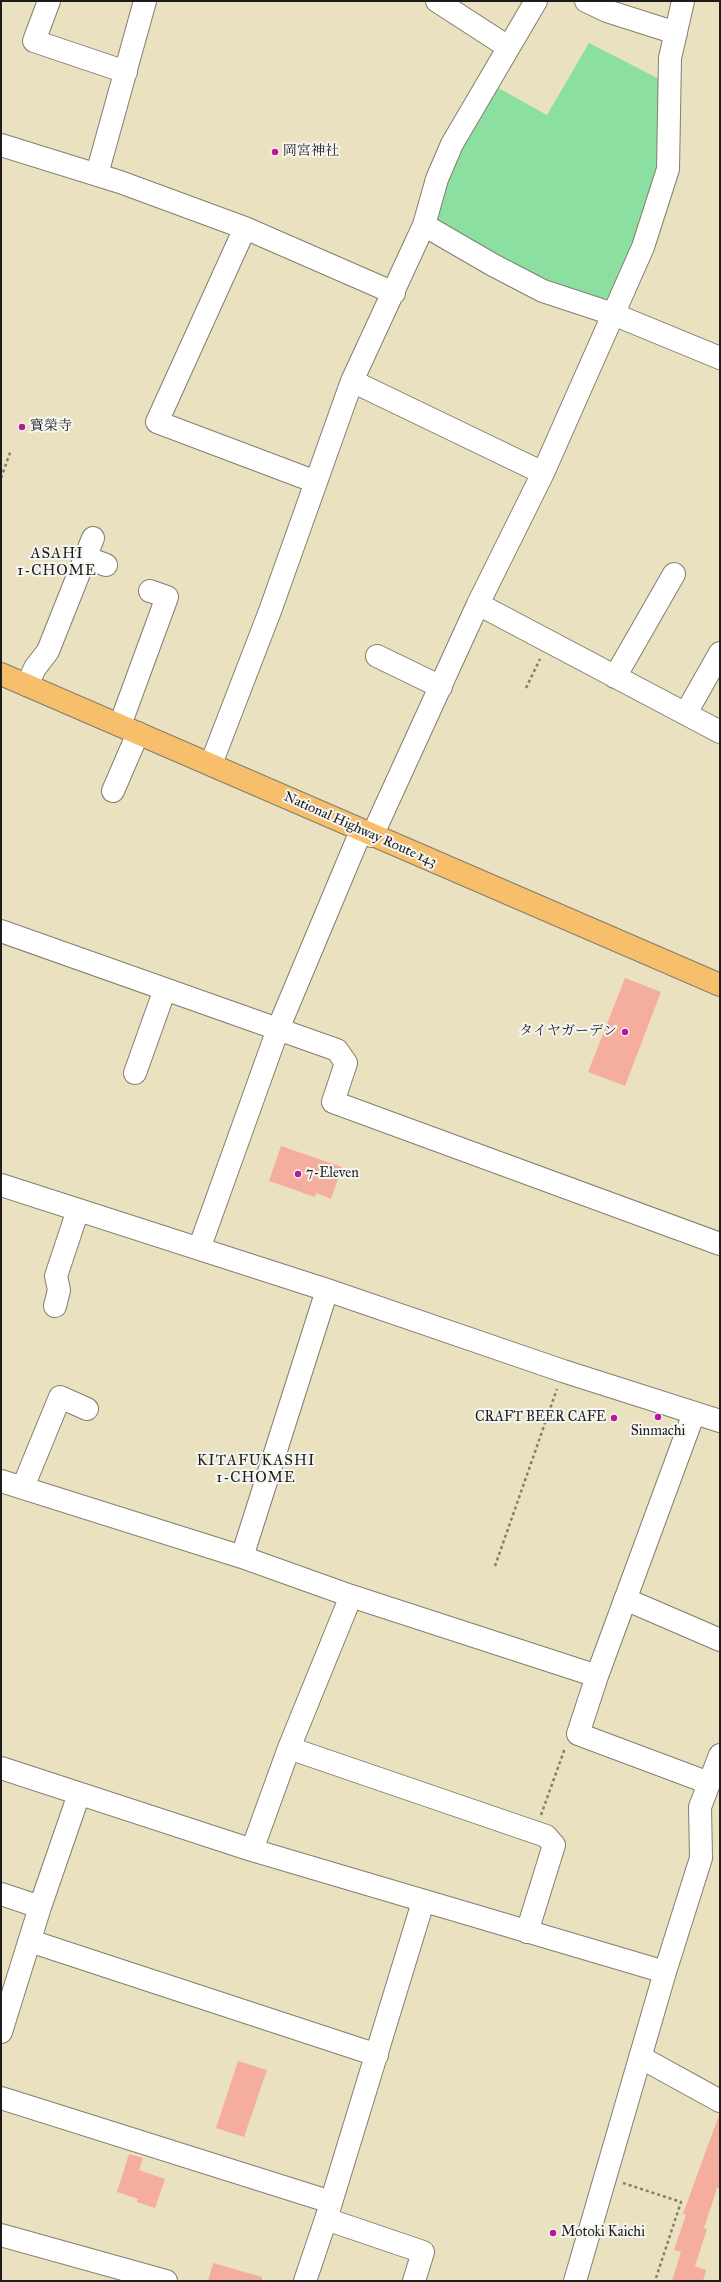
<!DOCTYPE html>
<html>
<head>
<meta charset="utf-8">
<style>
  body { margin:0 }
  #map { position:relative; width:721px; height:2282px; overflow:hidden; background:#eae1c0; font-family:"IM FELL Great Primer",serif }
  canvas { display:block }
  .frame { position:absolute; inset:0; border:2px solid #1c1c1c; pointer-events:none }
</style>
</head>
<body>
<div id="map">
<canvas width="721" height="2282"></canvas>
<div class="frame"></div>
</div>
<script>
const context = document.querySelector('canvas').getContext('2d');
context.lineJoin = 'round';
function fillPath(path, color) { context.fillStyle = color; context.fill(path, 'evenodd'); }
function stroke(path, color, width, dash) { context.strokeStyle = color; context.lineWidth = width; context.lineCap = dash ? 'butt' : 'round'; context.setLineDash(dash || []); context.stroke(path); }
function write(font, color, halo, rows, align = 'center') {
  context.font = font + ' "IM FELL Great Primer","Noto Serif JP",serif'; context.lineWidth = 4; context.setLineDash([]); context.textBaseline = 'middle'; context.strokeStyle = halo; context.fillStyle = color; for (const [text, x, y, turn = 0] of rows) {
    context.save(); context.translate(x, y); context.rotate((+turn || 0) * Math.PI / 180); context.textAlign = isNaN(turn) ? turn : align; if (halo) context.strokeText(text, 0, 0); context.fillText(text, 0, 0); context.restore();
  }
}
const green = new Path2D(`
  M589,43l74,38 -4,96 -45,116 -8,6 -50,-14 -14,-7 -103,-56 -5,-10 5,-26 54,-101 54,30z`);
const building = new Path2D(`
  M625,978l36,14 -36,94 -37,-14z
  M281,1146l61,21 -11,32 -15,-6 -1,4 -46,-16z
  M238,2061l29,9 -23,67 -28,-9z
  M719,2115l1,73h-3l-13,40 3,1 -12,37 11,4 -3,11h-31l9,-29 -7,-2 12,-35 -3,-1z
  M129,2154l14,4 -4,12 26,9 -10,29 -18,-6 1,-3 -21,-7z
  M213,2263l49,14v4h-54z`);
const path = new Path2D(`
  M1,478l10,-28
  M526,688l14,-29
  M495,1566l62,-177
  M541,1815l24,-67
  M623,2183l58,19 -26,79`);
const minor = new Path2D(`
  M49,1l-15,40 92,31
  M437,1l71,46
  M586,1l21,10 69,22
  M1,145l119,37 125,46 149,65
  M97,174l48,-173
  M424,225l69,40 50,26 70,23 107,44
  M245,228l-88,194 159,60
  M352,381l191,92
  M85,557l21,8
  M478,604l242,128
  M377,656l64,31
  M615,677l59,-103
  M27,685l8,-17 13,-17 45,-113
  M686,713l34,-60
  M120,725l47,-128 -17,-6
  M211,764l59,-153 82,-230 72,-156 13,-46 15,-35 84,-143
  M113,791l25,-58
  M372,836l106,-232 65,-131 100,-226 25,-78 2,-111 13,-57
  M1,931l336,119 9,13 -13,39 387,142
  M135,1073l30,-84
  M1,1185l326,105 236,81 157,50
  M199,1249l79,-220 83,-198
  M55,1306l4,-16 -3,-14 22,-66
  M694,1413l-97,263 -19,58 131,49
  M1,1481l241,76 109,39 246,80
  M23,1487l37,-90 27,12
  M242,1557l85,-267
  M625,1599l95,41
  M289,1748l257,88 8,9 -27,87
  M1,1768l251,82 413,122
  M252,1850l37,-102 62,-152
  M1,1894l39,13
  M30,1941l347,114
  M1,2032l39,-125 39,-113
  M640,2057l80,44
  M1,2098l330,104
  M326,2219l97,33 -9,29
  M1,2235l165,46
  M305,2281l21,-62 97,-317
  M575,2281l90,-309 36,-114 -1,-51 20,-52`);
const highway = new Path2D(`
  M1,674l719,311`);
const markers = [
  [275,152,4,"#b5179e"],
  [22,427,4,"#b5179e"],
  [625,1032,4,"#b5179e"],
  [298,1174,4,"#b5179e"],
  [658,1417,4,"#b5179e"],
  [614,1418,4,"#b5179e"],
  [553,2233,4,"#b5179e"]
];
const poiNames = [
  ["岡宮神社",283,152],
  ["寳榮寺",30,427],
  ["タイヤガーデン",617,1032,"right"],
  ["7-Eleven",306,1174],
  ["CRAFT BEER CAFE",606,1418,"right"],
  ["Sinmachi",658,1432,"center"],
  ["Motoki Kaichi",561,2233]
];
const streetNames = [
  ["National Highway Route 143",360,830,24]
];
const neighbourhoodNames = [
  ["ASAHI",57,554],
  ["1-CHOME",57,571],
  ["KITAFUKASHI",256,1461],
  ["1-CHOME",256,1478]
];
fillPath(green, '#8bdfa1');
fillPath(building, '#f5ad9e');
stroke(minor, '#837e6e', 24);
stroke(highway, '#837e6e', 24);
stroke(path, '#837e6e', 2.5, [3, 3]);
stroke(minor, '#fff', 22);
stroke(highway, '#f7bf6c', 22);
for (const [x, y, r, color] of markers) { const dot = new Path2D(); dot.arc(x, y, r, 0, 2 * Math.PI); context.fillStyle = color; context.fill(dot); stroke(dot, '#f6f6f2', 1.5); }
write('14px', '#1c1c1c', '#f6f6f2', poiNames, 'left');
write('14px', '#1c1c1c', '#f6f6f2', streetNames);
context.letterSpacing = '1px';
write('15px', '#1c1c1c', '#f6f6f2', neighbourhoodNames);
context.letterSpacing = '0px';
</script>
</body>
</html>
